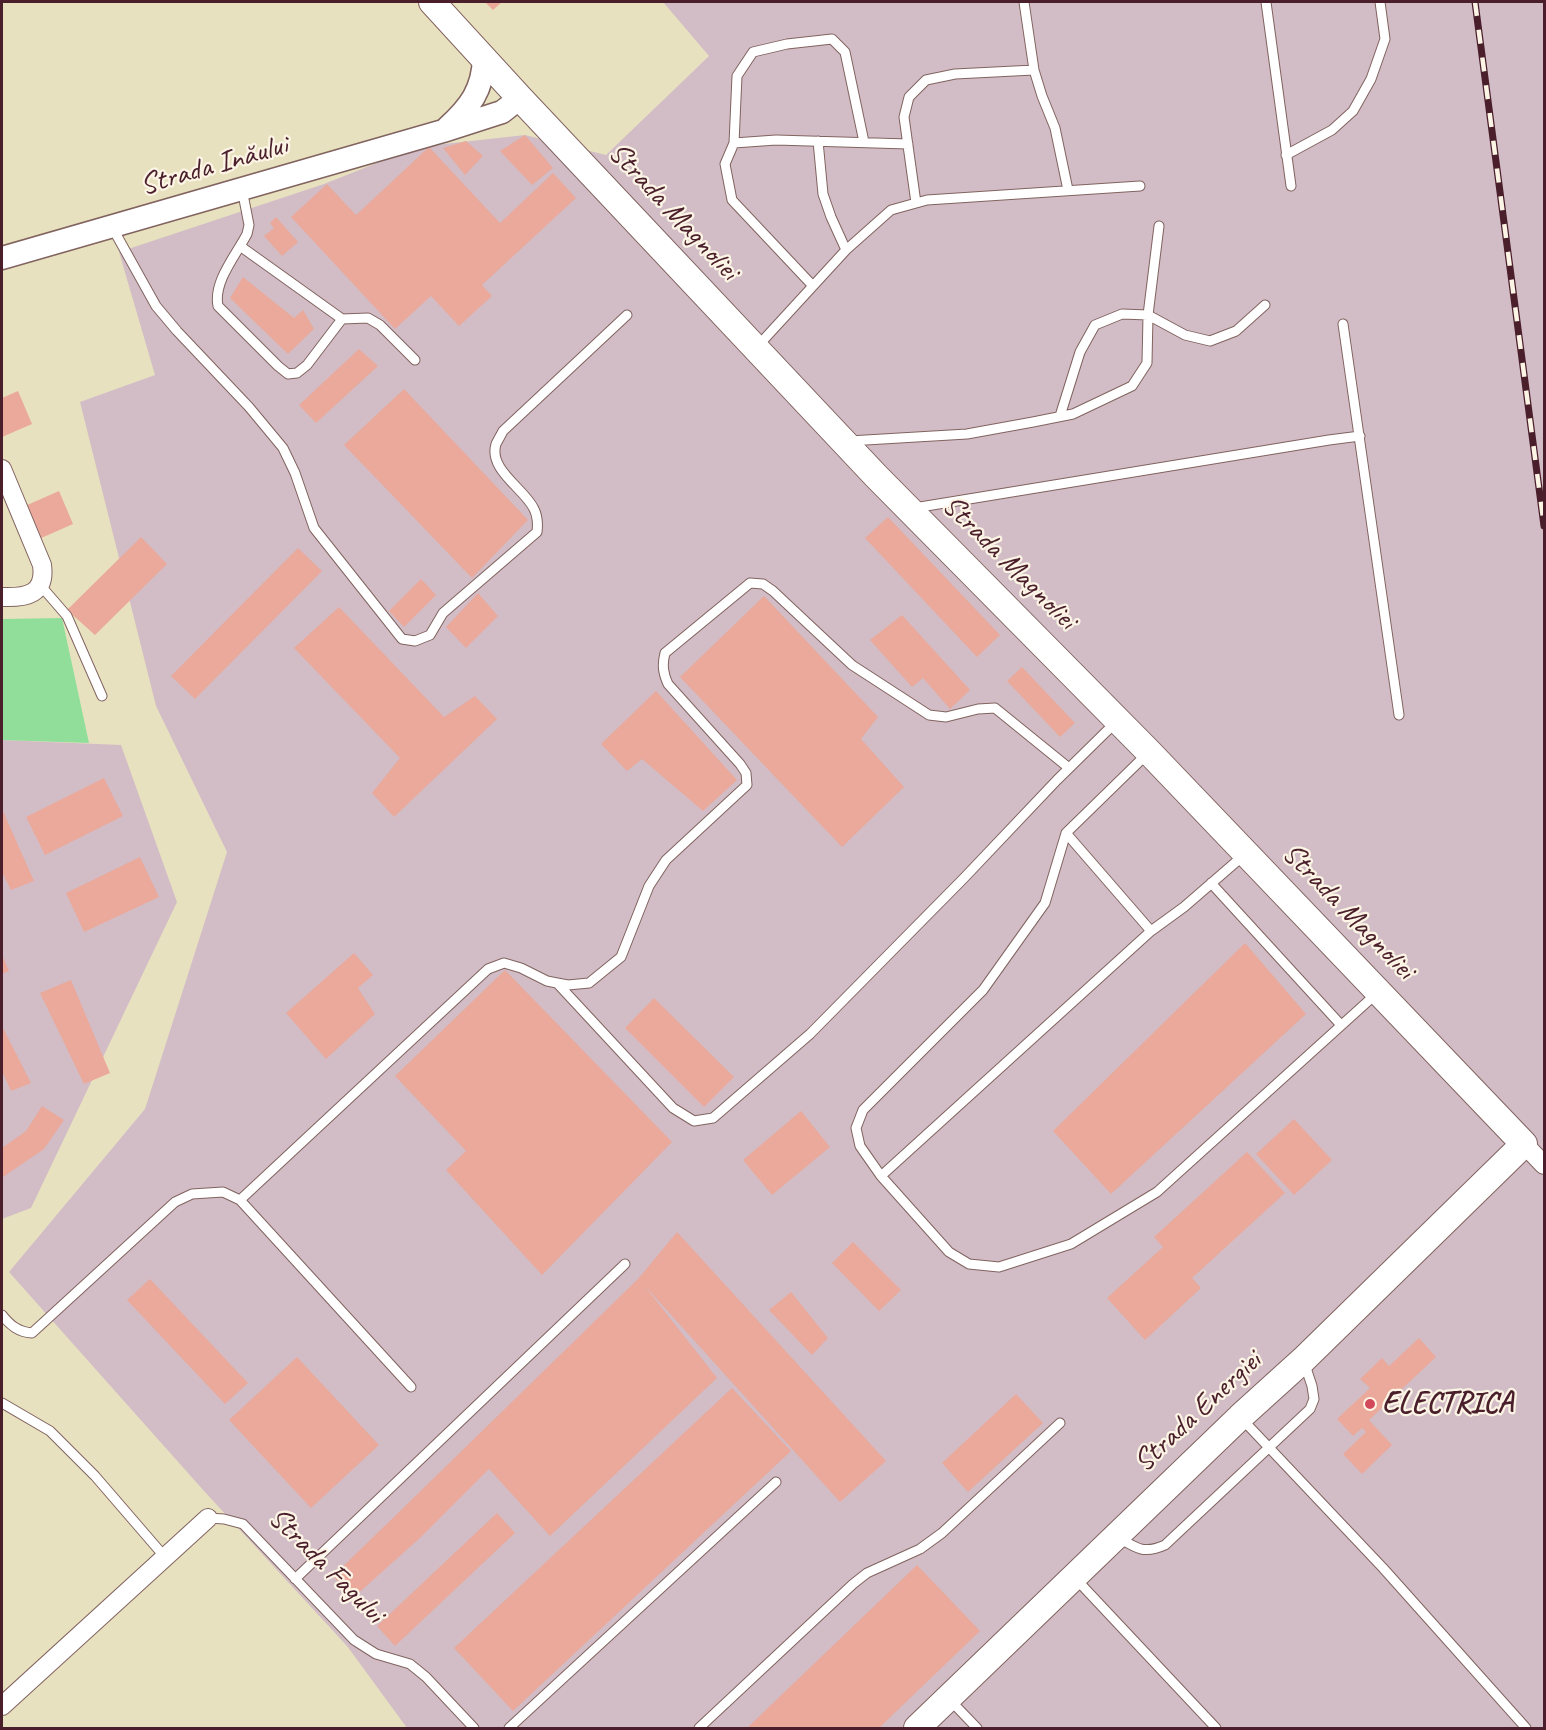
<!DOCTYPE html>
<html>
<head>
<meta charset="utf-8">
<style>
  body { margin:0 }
  #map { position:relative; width:1546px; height:1730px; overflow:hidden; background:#e8e1bf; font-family:Caveat,sans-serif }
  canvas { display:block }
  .frame { position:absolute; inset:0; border:3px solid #4a1f2b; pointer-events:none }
</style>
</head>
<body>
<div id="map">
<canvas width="1546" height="1730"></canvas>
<div class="frame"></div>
</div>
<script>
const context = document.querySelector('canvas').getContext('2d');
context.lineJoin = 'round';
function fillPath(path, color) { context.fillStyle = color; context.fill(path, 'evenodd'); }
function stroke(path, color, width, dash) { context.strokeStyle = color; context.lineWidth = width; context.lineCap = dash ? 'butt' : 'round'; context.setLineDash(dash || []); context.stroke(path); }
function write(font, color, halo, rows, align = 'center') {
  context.font = font + ' Caveat,sans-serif'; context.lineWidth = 4.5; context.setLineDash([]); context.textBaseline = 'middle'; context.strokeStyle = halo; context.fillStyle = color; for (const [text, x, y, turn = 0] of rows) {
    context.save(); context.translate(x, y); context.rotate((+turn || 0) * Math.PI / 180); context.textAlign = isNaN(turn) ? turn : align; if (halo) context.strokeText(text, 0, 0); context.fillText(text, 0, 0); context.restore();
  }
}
const industrial = new Path2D(`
  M663,2h881v1726h-1137l-60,-82 -143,-155 -195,-219 136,-163 82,-257 -71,-146 -76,-304 75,-27 -36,-123 205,-68 93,-37 108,-12 81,20 103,-99z
  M2,740l119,5 56,157 -146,306 -29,11z`);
const green = new Path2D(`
  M62,618l27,125 -87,-3v-121z`);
const building = new Path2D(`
  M485,2h17l-9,8z
  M525,135l28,33 -21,17 -32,-34z
  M466,141l17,15 -18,19 -22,-27z
  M429,147l71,76 53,-50 23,25 -94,87 10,11 -33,30 -28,-30 -36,33 -104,-112 36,-33 29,31z
  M276,217l22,25 -16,14 -18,-20 10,-8 -4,-5z
  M243,277l51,41 9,-8 11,19 -26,25 -58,-56z
  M359,349l19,17 -62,57 -17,-18z
  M404,389l124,131 -56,58 -128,-133z
  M18,391l14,33 -30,13v-39z
  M59,491l14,33 -34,15 -14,-33z
  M888,517l112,118 -23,22 -112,-119z
  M141,537l26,27 -72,71 -28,-25z
  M298,548l24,23 -127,128 -24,-23z
  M421,579l15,16 -32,32 -15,-16z
  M478,593l20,23 -32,32 -20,-21z
  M764,596l114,121 -17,22 43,48 -62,60 -162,-170z
  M339,607l105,110 31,-21 22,23 -103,98 -22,-24 28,-35 -106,-110z
  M902,615l68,75 -20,19 -27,-31 -11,9 -42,-47z
  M1022,667l53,56 -15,14 -53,-56z
  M656,691l81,89 -34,31 -61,-52 -15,12 -26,-27z
  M104,778l19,38 -78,39 -19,-38z
  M2,809l32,72 -23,9 -9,-18z
  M140,857l19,40 -75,35 -18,-39z
  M1245,943l61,71 -195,180 -58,-63z
  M354,953l19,22 -15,13 17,26 -49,45 -40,-46z
  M2,955l7,16 -7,3z
  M505,970l167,172 -130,133 -96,-105 20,-19 -71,-75z
  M71,980l39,93 -26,11 -44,-91z
  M654,998l80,79 -30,30 -79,-79z
  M2,1026l29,57 -20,8 -9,-20z
  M42,1106l22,14 -20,29 -41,28 -1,-3v-26l24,-17z
  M801,1111l29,36 -58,48 -29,-35z
  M1294,1119l38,41 -38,35 -38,-41z
  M1247,1152l38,41 -93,85 9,10 -56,52 -38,-42 56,-51 -9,-10z
  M677,1232l209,229 -46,41 -196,-217 73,93 -167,158 -61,-67 -68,68 -68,61 -20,-22 65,-63 240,-234z
  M853,1242l48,48 -22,21 -47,-48z
  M150,1279l98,104 -23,21 -98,-104z
  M791,1292l37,46 -16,17 -43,-45z
  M1419,1338l17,19 -67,63 23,25 -30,29 -19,-20 23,-22 -4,-4 -9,8 -16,-17 33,-31 -10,-9 22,-21 7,8z
  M297,1357l82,88 -68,63 -82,-88z
  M732,1388l59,63 -278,260 -59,-63z
  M1016,1394l27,29 -75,69 -26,-29z
  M497,1513l18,20 -120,113 -18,-20z
  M917,1565l63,66 -101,97h-132z`);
const service = new Path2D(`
  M1024,2l10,68 8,26 13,32 13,62
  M1266,2l25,184
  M818,141l5,53 8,23 15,33
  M734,143l3,-67 16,-24 34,-8 45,-5 13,13 19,90
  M1286,155l46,-25 21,-19 18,-32 14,-40 -5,-37
  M242,189l7,36 -2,9c-11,21 -34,48 -29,72l60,60 10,8 9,-1 10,-8 35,-46
  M916,203l-12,-86 5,-20 17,-17 29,-6 79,-4
  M112,227l44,79 21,25 72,76 34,41 12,25 19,55 88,111 13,2 15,-6 13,-22 94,-81c1,-8 1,-15 -3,-23 -9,-20 -46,-39 -38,-65 2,-4 5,-9 7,-13l124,-116
  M240,246l102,73 26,-1 12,7 35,35
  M813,286l-81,-86 -7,-36 9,-21 42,-3 132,4
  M1343,324l56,391
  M756,348l90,-98 45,-40 36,-10 213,-14
  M1060,416l20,-64 15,-27 27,-11 26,1 37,20 25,6 26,-10 29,-26
  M849,441l118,-7 66,-12 40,-8 59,-28 15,-23 1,-48 11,-89
  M914,508l415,-68 31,-4
  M41,586l26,30 35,80
  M1148,753l-82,80 -21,70 -62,87 -120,120 -7,18 4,18 21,30 68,76 20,12 30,3 72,-23 86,-52 219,-198
  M1066,833l85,98
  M1211,883l130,142
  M557,983l116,125 21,13 19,-3 97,-84 154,-156 93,-98 59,-58
  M881,1176l270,-245 33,-24 60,-52
  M240,1200l248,-231 16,-6 17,5 26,13 10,2 11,2 21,-2 32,-26 28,-71 17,-26 81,-75 -1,-12 -6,-9 -72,-80c-5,-11 -6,-19 -3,-31l85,-70 13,1 10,7 79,74 77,50 17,2 32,-8 17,-1 74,60
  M2,1315c8,10 16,17 30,18l143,-131 17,-8 31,-2 17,8 171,187
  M2,1403l48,28 45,45 69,80
  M1242,1419l141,149 143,160
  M208,1518l16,1 19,5 111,116 22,14 34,10 16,13 48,51
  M1119,1538c18,11 26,16 46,7l145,-136 4,-10 -2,-13 -8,-24
  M295,1579l330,-315
  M1076,1579l140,149
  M950,1700l27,28
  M509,1728l267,-246
  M699,1728l154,-144 14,-11 53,-24 22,-16 118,-110`);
const minor = new Path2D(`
  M2,469l40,96c4,29 -15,33 -40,32
  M1524,1144l20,21
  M2,1706l206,-188`);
const tertiary = new Path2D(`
  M447,128c23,-21 36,-38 37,-70
  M2,258l441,-127 59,-19 18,-14`);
const secondary = new Path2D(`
  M432,2l88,96 356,378 273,276 375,392 -221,216 -63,57 -323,311`);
const rail = new Path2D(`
  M1475,2l69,524`);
const markers = [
  [1370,1404,6,"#d1495b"]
];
const streetNames = [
  ["Strada Inăului",214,166,-16],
  ["Strada Magnoliei",673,212,47],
  ["Strada Magnoliei",1009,563,45],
  ["Strada Magnoliei",1348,912,46],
  ["Strada Energiei",1198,1412,-43],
  ["Strada Fagului",326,1566,45]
];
const poiNames = [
  ["ELECTRICA",1382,1404]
];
fillPath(industrial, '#d2bdc7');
fillPath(green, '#91de9b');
fillPath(building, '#eaa99a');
stroke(service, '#81635f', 11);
stroke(minor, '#81635f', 20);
stroke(tertiary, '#81635f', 25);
stroke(secondary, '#81635f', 28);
stroke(service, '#fff', 9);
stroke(minor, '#fff', 18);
stroke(tertiary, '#fff', 22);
stroke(secondary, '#fff', 26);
stroke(rail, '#4a1f2b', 7);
stroke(rail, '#fcf5e5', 4.5, [14]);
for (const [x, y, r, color] of markers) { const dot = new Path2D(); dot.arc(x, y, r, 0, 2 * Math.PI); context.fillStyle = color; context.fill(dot); stroke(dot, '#fcf5e5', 2); }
write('30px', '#4a1f2b', '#fcf5e5', streetNames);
write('bold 30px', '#4a1f2b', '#fcf5e5', poiNames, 'left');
</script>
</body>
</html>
